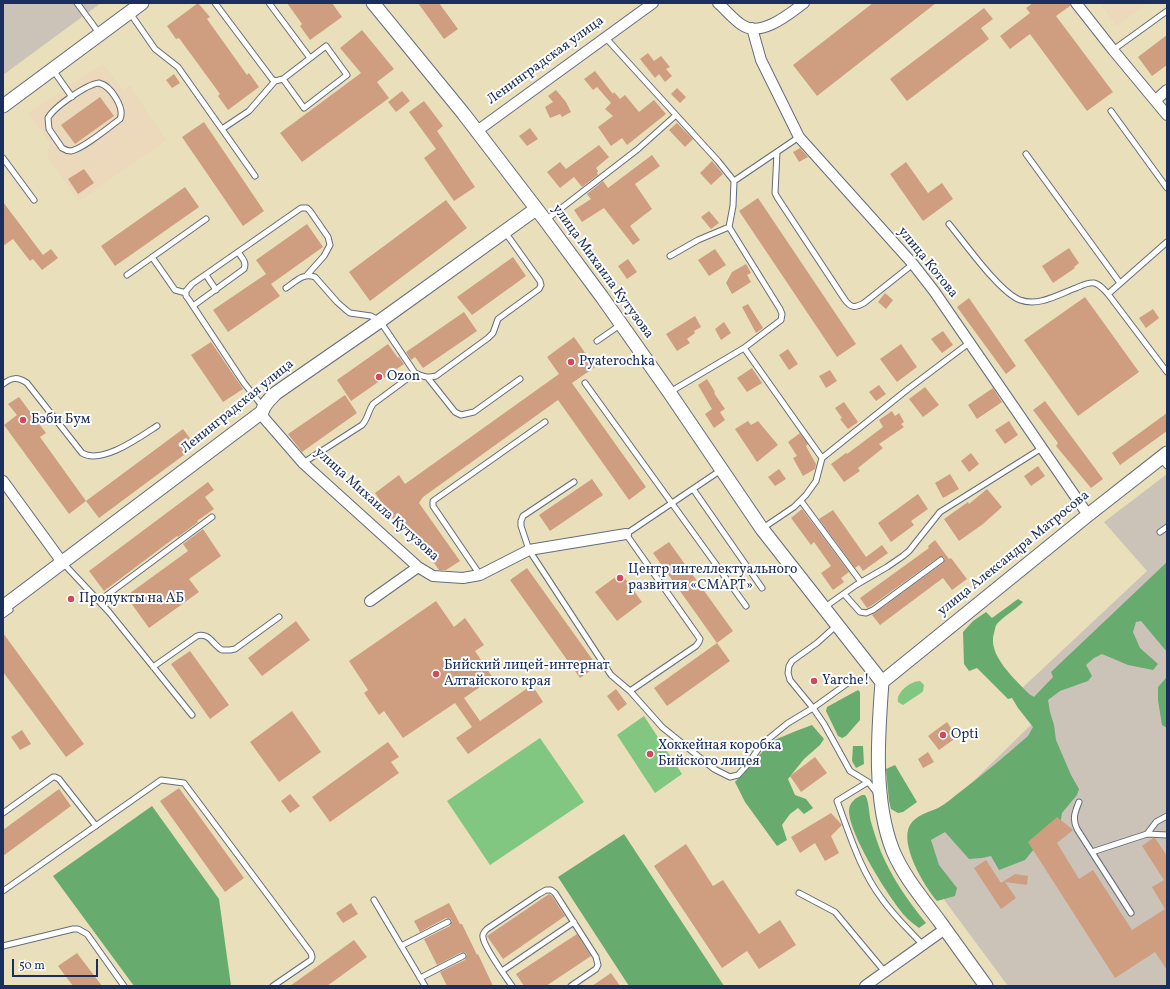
<!DOCTYPE html>
<html>
<head>
<meta charset="utf-8">
<style>
  body { margin:0 }
  #map { position:relative; width:1170px; height:989px; overflow:hidden; background:#e9dfba; font-family:Vollkorn,serif }
  canvas { display:block }
  .frame { position:absolute; inset:0; border:4px solid #1b2f5e; pointer-events:none }
  .scale { position:absolute; left:12px; top:959px; width:86px; height:18px; box-sizing:border-box; border:2px solid #1b2f5e; border-top:0; padding-left:5px; font-size:12px; line-height:14px; white-space:nowrap; color:#1b2f5e; -webkit-text-stroke:3px #fff; paint-order:stroke }
</style>
</head>
<body>
<div id="map">
<canvas width="1170" height="989"></canvas>
<div class="frame"></div>
<div class="scale">50 m</div>
</div>
<script>
const context = document.querySelector('canvas').getContext('2d');
context.lineJoin = 'round';
function fillPath(path, color) { context.fillStyle = color; context.fill(path, 'evenodd'); }
function stroke(path, color, width, dash) { context.strokeStyle = color; context.lineWidth = width; context.lineCap = dash ? 'butt' : 'round'; context.setLineDash(dash || []); context.stroke(path); }
function write(font, color, halo, rows, align = 'center') {
  context.font = font + ' Vollkorn,serif'; context.lineWidth = 4; context.setLineDash([]); context.textBaseline = 'middle'; context.strokeStyle = halo; context.fillStyle = color; for (const [text, x, y, turn = 0] of rows) {
    context.save(); context.translate(x, y); context.rotate((+turn || 0) * Math.PI / 180); context.textAlign = isNaN(turn) ? turn : align; if (halo) context.strokeText(text, 0, 0); context.fillText(text, 0, 0); context.restore();
  }
}
const built = new Path2D(`
  M1100,3h47l-30,23z
  M103,64l20,26 7,-4 36,54 -87,61 -31,-43 1,-17 -21,-28z`);
const industrial = new Path2D(`
  M3,3h98l-98,72z
  M1167,474v512h-159l-83,-112 -15,-31 130,-127 -20,-26 127,-119 -43,-49z`);
const green = new Path2D(`
  M920,681l4,4 -1,6 -2,2 -18,12 -5,-3c-2,-10 13,-21 22,-21z
  M644,716l38,58 -27,19 -38,-58z
  M540,738l44,64 -94,63 -43,-64z`);
const forest = new Path2D(`
  M1167,562v90l-26,-31 -5,1 -3,10 7,16 18,16 -5,6 -25,-5 -26,-11 -8,4 -8,7 6,11 -4,5 -28,10 -12,9 2,12 4,13 2,15 15,35 8,14 -2,6 -15,18 -2,13 -17,12 -18,22 -26,10 -8,-14 -9,2 -13,1 -24,-27 -14,8 8,25 18,23 -2,8 -18,5c-13,-15 -38,-57 -27,-76 6,-10 19,-13 28,-17 8,-4 15,-11 22,-16 24,-18 46,-37 68,-56l5,-9 -15,-19 -6,-10 -4,1 -31,-31 -8,3 -5,-7 -1,-32 10,-11 13,-9 6,6 26,-19 5,3c-7,7 -20,15 -26,22 -2,2 -2,6 -3,9 -7,22 21,46 35,61l5,3 19,-20 -2,-5z
  M1167,673v55l-5,-3 -4,-25v-13l8,-9z
  M858,690l2,2v28l-14,16 -4,2 -4,-2 -12,-25 1,-4z
  M812,725l12,14 -4,6 -16,14 -16,20 7,16 11,4 7,9 -9,6 -6,-6 -8,6 -8,11 5,15 -10,6 -32,-44 -10,-20 37,-41 24,-10z
  M853,746h10l1,18 -8,4 -4,-7z
  M895,765l22,37 -14,10 -5,1 -7,-4 -2,-8 -3,-32z
  M862,795h3c4,5 4,20 6,27 3,10 6,20 10,30 11,26 27,49 45,71l-7,5c-5,-4 -11,-8 -14,-12 -16,-18 -56,-82 -56,-105 0,-8 6,-13 13,-16z
  M152,806l67,93 12,87h-97l-81,-110z
  M624,834l100,152h-95l-71,-109z`);
const building = new Path2D(`
  M198,3l12,14 -3,2 40,56 2,-2 10,14 -31,23 -10,-14 2,-2 -41,-56 -3,1 -9,-13z
  M287,3h45l10,14 -32,23 -10,-14 2,-2z
  M418,3h21l19,26 -14,10z
  M873,3h63l-119,93 -24,-31z
  M1033,3h37v3l-14,10 57,76 -26,19 -57,-77 -20,15 -10,-13 30,-23 -4,-5z
  M984,8l9,11 -12,9 8,11 -82,62 -17,-22z
  M362,30l32,39 -17,13 12,16 -87,64 -22,-29 81,-60 -21,-25z
  M1167,35v30l-15,11 -14,-19z
  M648,53l6,8 7,-5 9,11 -4,2 6,7 -7,6 -6,-8 -4,4 -15,-19z
  M595,71l18,23 1,-2 6,7 5,-4 14,17 15,-12 12,14 -39,31 -5,-7 -11,8 -13,-19 15,-11 -8,-7 6,-6 -14,-16 -4,3 -9,-11z
  M174,74l6,9 -8,5 -6,-8z
  M677,88l9,9 -6,6 -9,-9z
  M556,90l10,12 5,10 -9,5 -2,-3 -10,4 -5,-11 8,-5 -5,-6z
  M402,91l8,10 -14,11 -8,-10z
  M100,97l14,19 -39,28 -14,-19z
  M424,101l19,25 -6,5 38,56 -21,14 -30,-43 12,-9 -27,-37z
  M204,122l60,89 -21,15 -61,-89z
  M677,123l16,16 -8,8 -16,-17z
  M530,128l8,11 -11,7 -8,-10z
  M599,145l10,12 -13,11 2,3 -1,2 1,2 -16,12 -8,-10 -14,11 -13,-16 13,-10 6,7z
  M800,148l8,9 -9,5 -6,-10z
  M652,155l8,11 -25,18 17,25 -22,17 10,14 -7,5 -29,-37 -22,14 -8,-12 17,-11 -4,-5 16,-13 5,7z
  M712,161l11,13 -12,11 -11,-12z
  M906,162l22,31 14,-10 11,16 -30,22 -33,-47z
  M84,169l10,14 -16,11 -10,-15z
  M185,187l14,20 -84,59 -14,-20z
  M758,198l98,146 -19,13 -98,-146z
  M446,200l21,28 -97,73 -21,-29z
  M3,202l40,53 8,-6 7,9 -16,12 -9,-11 -3,2 -17,-22 -10,7z
  M709,211l10,12 -8,6 -10,-12z
  M307,224l16,23 -52,37 9,12 -52,36 -15,-22 53,-36 -10,-14z
  M1069,248l10,15 -5,4 1,1 -22,15 -11,-17z
  M715,249l11,16 -17,11 -11,-16z
  M513,257l13,19 -54,39 -15,-18z
  M628,259l9,13 -10,7 -9,-13z
  M746,264l5,9 -4,2 4,7 -19,12 -6,-11 6,-11z
  M885,293l8,7 -7,9 -8,-7z
  M1085,297l54,75 -61,44 -54,-76z
  M969,298l47,68 -10,8 -49,-67z
  M748,304l15,24 -7,5 -14,-26z
  M1153,309l6,9 -13,10 -7,-10z
  M464,312l13,19 -54,37 -8,-11 -4,3 -5,-8z
  M695,316l6,11 -7,4 1,2 -8,6 3,4 -13,8 -11,-17z
  M724,322l7,11 -10,7 -6,-11z
  M943,331l10,14 -11,8 -11,-14z
  M574,337l21,30 -23,16 74,104 -17,13 -71,-100 -135,97 -4,6 41,58 -14,9h-7l-40,-56 -6,5 -18,-26 24,-18 6,9 154,-110 -12,-17z
  M211,342l32,47 -20,13 -32,-47z
  M388,344l10,14 1,-1 5,7 -53,37 -14,-21z
  M901,344l16,23 -20,15 -17,-23z
  M788,349l10,15 -9,6 -10,-15z
  M752,368l10,15 -15,9 -10,-14z
  M830,370l7,11 -11,7 -7,-12z
  M707,379l8,13 -1,1 11,16 -5,3 5,8 -11,8 -9,-14 7,-5 -14,-24z
  M879,385l7,9 -10,7 -7,-9z
  M925,387l14,18 -16,12 -14,-18z
  M993,388l9,14 -25,17 -9,-14z
  M345,395l12,18 -55,39 -14,-18z
  M19,397l27,36 -6,4 46,64 -17,13 -65,-89 13,-10 -9,-11z
  M1045,401l58,78 -12,9 -35,-42 2,-3 -25,-33z
  M844,402l14,20 -10,7 -8,-10 2,-1 -7,-10z
  M892,411l3,5 4,-3 5,9 -3,2 3,3 -25,17 4,4 -25,20 2,3 -16,11 -13,-18 15,-11 1,1 36,-27 -4,-7z
  M1167,413v18l-47,34 -8,-12z
  M748,421l3,4 7,-4 20,24 -21,17 -22,-33z
  M1009,421l9,14 -13,9 -10,-14z
  M183,429l13,17 -97,72 -13,-17z
  M800,433l8,11 -2,2 10,18 -1,5 -12,7 -10,-18 4,-2 -9,-14z
  M971,453l8,11 -10,8 -8,-11z
  M1038,466l7,10 -14,10 -7,-10z
  M779,469l7,10 -11,7 -7,-9z
  M950,474l9,15 -16,9 -8,-15z
  M592,479l11,16 -53,36 -11,-16z
  M208,482l6,8 -9,7 9,12 -17,12 1,1 -20,15 -1,-1 -73,55 -15,-20z
  M987,489l15,18 -19,17 -24,17 -15,-22 24,-17 1,2z
  M918,494l10,15 -17,12 3,4 -23,17 -13,-19z
  M802,509l47,63 -8,6 3,4 -11,8 -12,-17 10,-7 -17,-24 -3,3 -20,-27z
  M833,510l33,47 16,-12 6,8 -25,18 -4,-6 -4,3 -36,-49z
  M203,529l18,27 -32,23 10,13 -50,36 -23,-32 62,-45 -5,-7z
  M935,540l14,19 2,-1 16,21 -15,11 -9,-12 -63,47 -8,-10 71,-52 2,-3 -1,-3h-5l-68,49 -4,2 -7,-10 69,-50 -1,-2z
  M669,542l64,89 -16,12 -64,-90z
  M527,568l70,98 -17,12 -70,-98z
  M621,573l21,29 -25,19 -22,-29z
  M436,601l18,26 11,-9 19,27 -9,6 18,27 -29,20 16,23 52,-36 11,17 -75,52 -12,-16 16,-11 -17,-24 -52,35 -19,-27 -5,4 -15,-22 4,-3 -19,-29z
  M296,621l14,19 -48,36 -14,-18z
  M3,633l81,111 -18,13 -63,-85z
  M717,643l13,18 -63,45 -13,-18z
  M190,651l39,54 -19,14 -39,-55z
  M616,689l11,15 -9,7 -11,-15z
  M292,711l29,41 -42,30 -29,-40z
  M947,722l10,15 -18,13 -11,-14z
  M22,730l9,14 -11,6 -9,-13z
  M388,742l11,15 -8,5 8,11 -69,49 -18,-25z
  M928,752l6,10 -11,6 -5,-9z
  M815,757l12,16 -26,19 -11,-16z
  M179,788l65,90 -19,14 -65,-91z
  M59,789l12,17 -68,50v-26z
  M290,794l10,12 -10,7 -9,-12z
  M831,813l11,12 -11,11 8,17 -14,8 -10,-18 -15,10 -9,-16z
  M1057,817l16,13 -16,13 22,36 14,-9 39,60 33,-21 -13,-22 12,-7 -22,-34 11,-8h2l12,18v114l-12,-18 -40,26 -87,-136z
  M686,844l27,42 10,-6 36,54 21,-14 16,25 -37,24 -12,-18 -25,17 -68,-102z
  M986,860l15,23 14,-9 13,2 -1,9 -22,-3 11,16 -15,11 -27,-41z
  M549,894l3,2 13,20 -62,43 -16,-23z
  M351,903l7,11 -15,9 -7,-10z
  M449,903l11,21h2l15,31 1,-1 15,32h-46l-7,-14 25,-12 2,-5 -2,-3h-3l-25,13 -13,-26 26,-13 2,-5 -2,-3h-4l-26,14 -6,-11z
  M577,934l14,22 -45,30h-22l-8,-12z
  M354,940l13,17 -40,29h-37z
  M77,953l25,33h-29l-15,-20z
  M611,973l9,13h-28z`);
const service = new Path2D(`
  M77,3l22,30
  M215,3l57,76 3,2 8,-2 43,-33 21,29 -43,33 -21,-29
  M269,3l41,55
  M130,13l25,36 23,18 77,109
  M1113,50l54,-39
  M53,70l19,27
  M99,83c12,3 26,25 21,36 -11,8 -37,30 -49,32 -4,0 -6,-1 -9,-3l-13,-19 -1,-11c6,-11 39,-34 51,-35z
  M1111,111l56,77
  M676,115l42,46 16,20 65,-44
  M222,129l27,-18 26,-30
  M777,152l-2,41 2,4 68,103c6,8 10,8 19,3l49,-39
  M1026,154l94,129
  M3,158l31,42
  M546,220l92,-71 38,-34 -71,-78
  M949,224c16,19 50,68 71,76 19,7 39,-6 56,-12 5,-2 12,-6 18,-5 6,1 10,7 14,11l59,78
  M670,256l28,-16 31,-13
  M152,257l23,33 11,3
  M127,275l79,-56
  M206,275l10,15
  M286,288c9,-6 18,-16 29,-11l22,25 9,8 4,3 21,3 9,5 35,52c8,4 13,5 21,3l52,-38 5,-5 5,-14 41,-30 2,-4 -1,-4 -35,-49
  M1108,294l59,-52
  M193,306l51,-37c3,-7 -2,-11 -6,-17
  M597,341l23,-16
  M744,348l78,110
  M428,378l27,34 6,3 13,-3 46,-33
  M585,383l161,223
  M3,384c9,-7 15,-7 24,-1l55,70c20,12 58,-16 75,-27
  M670,392l74,-44 37,-28 1,-6 -2,-5 -51,-82 4,-21 1,-25
  M263,407l-19,-24 -55,-83 -3,-4v-5l6,-7 109,-76h6l3,3 18,26 2,8 -6,11 -17,19
  M1161,459l6,7
  M303,463l59,-38c6,-6 6,-14 11,-21l42,-31
  M574,482l-51,34 -2,5v5l8,24 82,125 19,16 32,36 52,42 16,8 8,-2 10,-11 13,-19 27,-22 25,-15 11,16 26,47 18,11 9,11
  M693,489l69,99
  M801,501l60,81
  M763,528l31,-21 12,-12 10,-14 6,-23 86,-69 61,-46
  M1160,532l7,-5
  M63,563l46,49 83,103
  M480,575l-47,-69v-5l112,-79
  M844,594l16,18 6,1 7,-3 68,-50
  M99,601l113,-84
  M825,607l31,-22 31,-18 16,-11 6,-5 31,-39 102,-64
  M3,615l7,-5
  M837,625l-20,18 -25,18 -3,5 -1,7 2,7 23,28 39,-28
  M153,667l44,-31c12,-4 16,9 25,14h8l5,-1 44,-32
  M630,691l66,-45 3,-4 1,-3 -74,-105 95,-64
  M868,782l-31,19c13,34 23,69 45,98 12,17 27,31 41,46
  M1079,802c-4,10 -7,17 -2,27l54,84
  M3,813l50,-36h2l4,2 37,47
  M1147,834l9,-12 11,-6
  M1092,852l55,-18 20,1
  M3,891l158,-111 23,3 127,170 1,4 -1,3 -38,26
  M799,893l36,19 50,60
  M374,900l51,86
  M3,946l70,-17h5l9,5 37,52
  M401,946l47,-24
  M502,971l72,-49
  M420,978l43,-22
  M512,986c-6,-9 -29,-40 -29,-49 -1,-3 2,-6 4,-8l52,-35 7,-4h5l4,3 41,64 2,8 -2,4 -25,17`);
const minor = new Path2D(`
  M718,3c8,7 15,16 24,22 19,13 47,-11 62,-22
  M1076,3l37,47 54,65
  M752,28l9,32 38,77 114,127 21,27 154,224
  M1156,100l11,-10
  M477,131l176,-128
  M262,412l2,6 39,45 115,104 15,9 30,2 17,-3 49,-25 97,-16
  M3,481l59,81
  M370,601l48,-34
  M865,986l80,-57`);
const tertiary = new Path2D(`
  M373,3l90,110 82,107 57,77 67,95 93,137 120,153
  M3,106l139,-103
  M3,607l259,-195c2,-8 8,-13 14,-19l104,-72 156,-112
  M882,682l206,-167 79,-62
  M882,682c-4,53 -9,119 11,169 11,26 30,48 47,71 15,21 31,43 46,64`);
const markers = [
  [571,362,4,"#d1495b"],
  [379,377,4,"#d1495b"],
  [23,420,4,"#d1495b"],
  [620,578,4,"#d1495b"],
  [71,599,4,"#d1495b"],
  [436,674,4,"#d1495b"],
  [814,681,4,"#d1495b"],
  [943,735,4,"#d1495b"],
  [650,754,4,"#d1495b"]
];
const streetNames = [
  ["Ленинградская улица",546,61,-36],
  ["улица Котова",927,263,51],
  ["улица Михаила Кутузова",602,272,54],
  ["Ленинградская улица",238,407,-39],
  ["улица Михаила Кутузова",376,505,42],
  ["улица Александра Матросова",1014,554,-39]
];
const poiNames = [
  ["Pyaterochka",579,362],
  ["Ozon",387,377],
  ["Бэби Бум",31,420],
  ["Центр интеллектуального",628,570],
  ["развития «СМАРТ»",628,586],
  ["Продукты на АБ",79,599],
  ["Бийский лицей-интернат",444,666],
  ["Алтайского края",444,682],
  ["Yarche!",822,681],
  ["Opti",951,735],
  ["Хоккейная коробка",658,746],
  ["Бийского лицея",658,762]
];
fillPath(built, '#ecd8ba');
fillPath(industrial, '#cbc3b8');
fillPath(green, '#81c681');
fillPath(forest, '#68ab6f');
fillPath(building, '#cf9e80');
stroke(service, '#636d7e', 7);
stroke(minor, '#636d7e', 12);
stroke(tertiary, '#636d7e', 15);
stroke(service, '#fff', 5);
stroke(minor, '#fff', 10);
stroke(tertiary, '#fff', 13);
for (const [x, y, r, color] of markers) { const dot = new Path2D(); dot.arc(x, y, r, 0, 2 * Math.PI); context.fillStyle = color; context.fill(dot); stroke(dot, '#fff', 1.5); }
write('14px', '#1b2f5e', '#fff', streetNames);
write('14px', '#1b2f5e', '#fff', poiNames, 'left');
</script>
</body>
</html>
